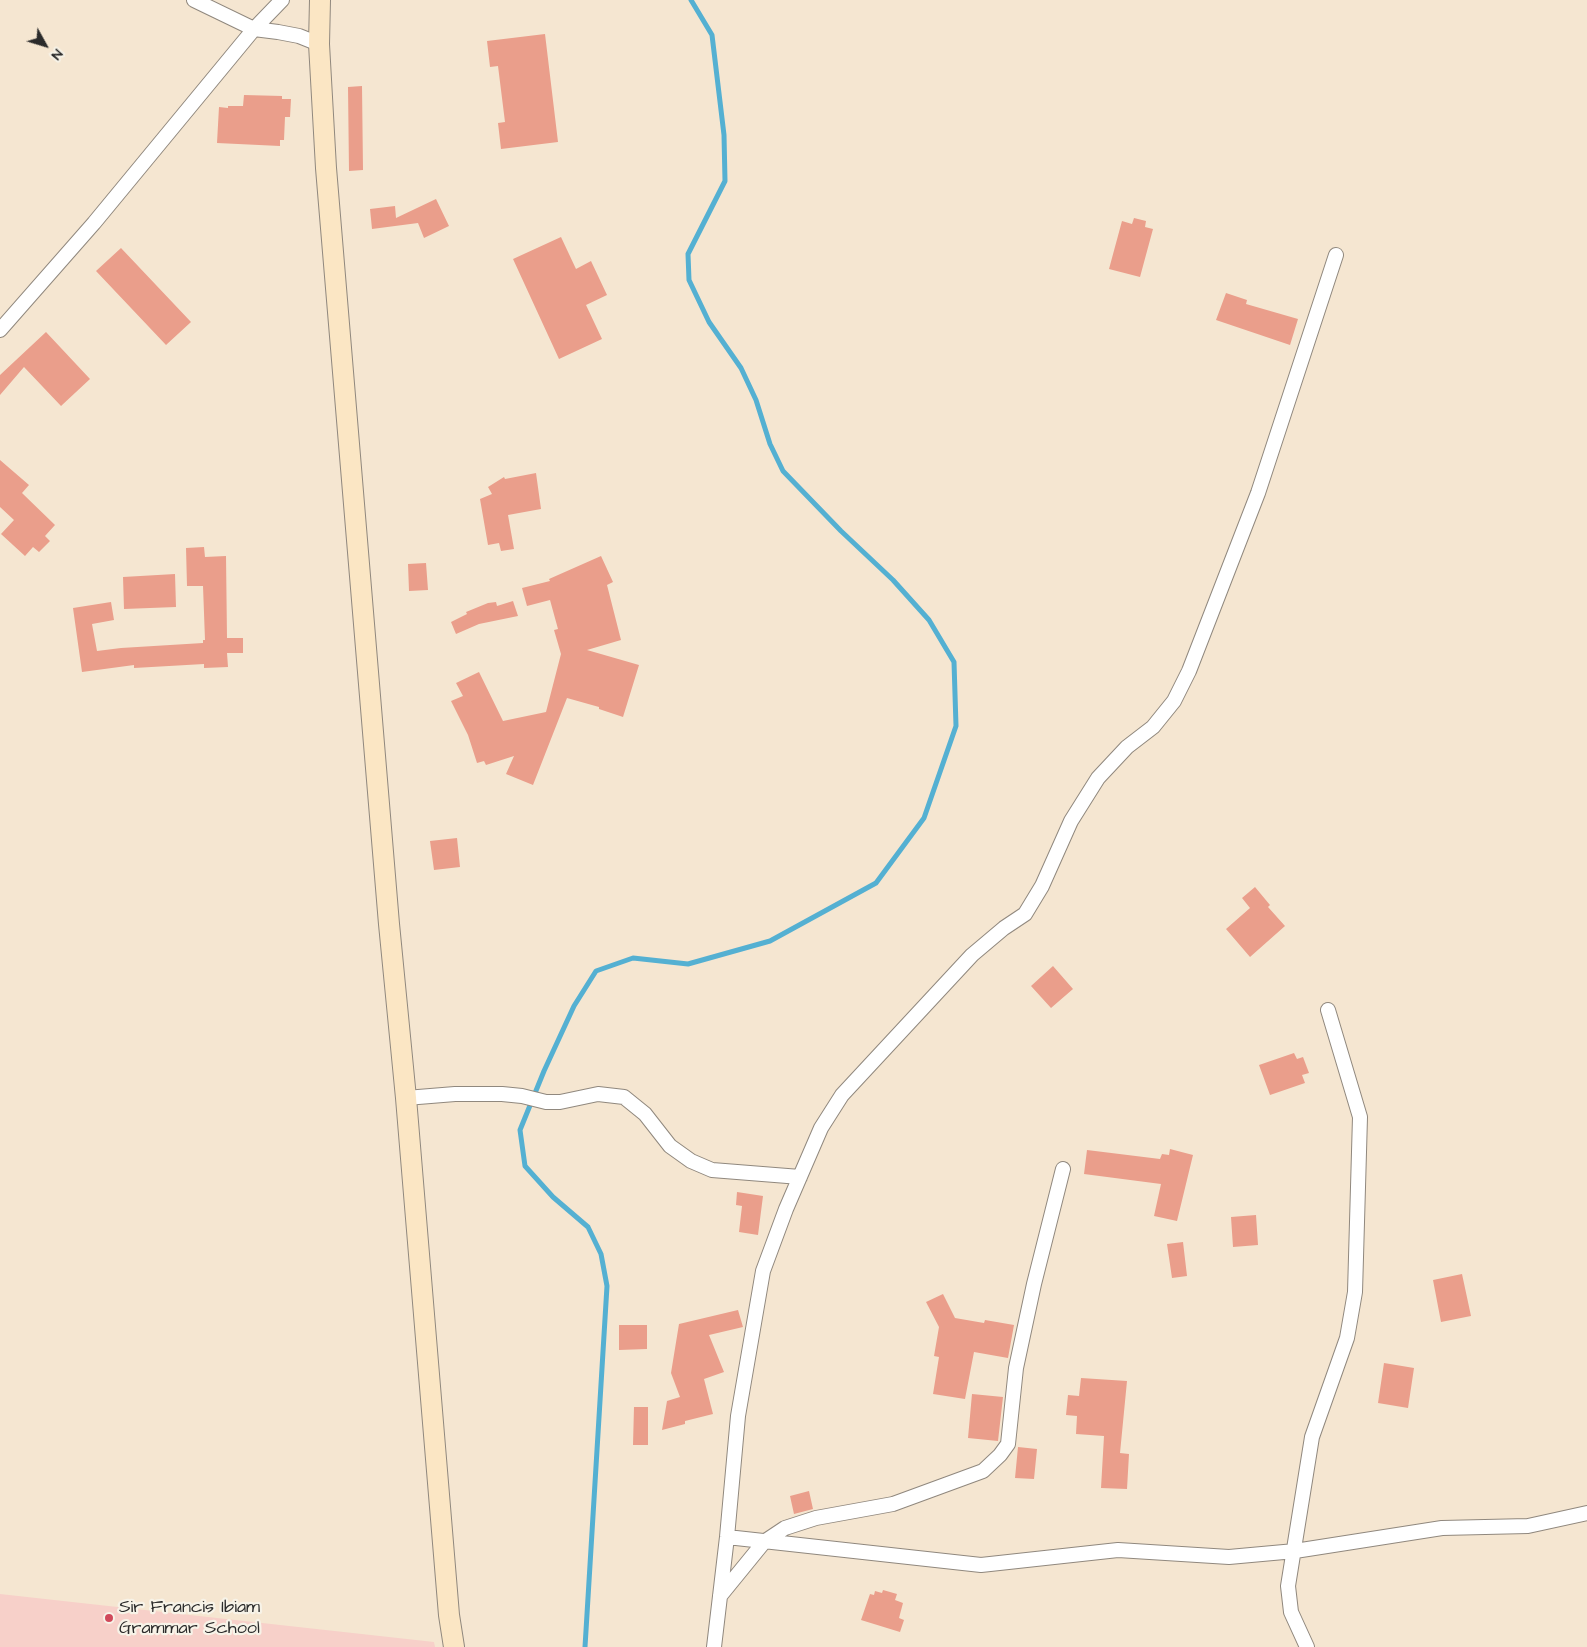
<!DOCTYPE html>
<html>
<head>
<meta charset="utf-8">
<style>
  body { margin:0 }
  #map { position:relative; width:1587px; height:1647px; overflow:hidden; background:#f5e6d1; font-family:"Architects Daughter",sans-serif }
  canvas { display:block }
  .north { position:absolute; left:20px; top:20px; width:50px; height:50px; -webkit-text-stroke:4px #f7f3e8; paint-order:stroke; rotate:129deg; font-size:14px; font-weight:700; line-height:20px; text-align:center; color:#2b2b2b }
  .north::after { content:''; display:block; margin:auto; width:18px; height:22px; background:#2b2b2b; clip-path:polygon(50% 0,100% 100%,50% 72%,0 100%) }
</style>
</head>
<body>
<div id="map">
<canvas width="1587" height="1647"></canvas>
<div class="north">N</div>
</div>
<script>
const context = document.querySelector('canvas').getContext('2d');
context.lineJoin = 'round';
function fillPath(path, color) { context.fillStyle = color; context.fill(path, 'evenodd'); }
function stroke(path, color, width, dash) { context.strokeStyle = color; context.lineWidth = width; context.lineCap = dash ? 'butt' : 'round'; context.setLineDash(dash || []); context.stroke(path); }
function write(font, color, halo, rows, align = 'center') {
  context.font = font + ' "Architects Daughter",sans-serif'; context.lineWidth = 4.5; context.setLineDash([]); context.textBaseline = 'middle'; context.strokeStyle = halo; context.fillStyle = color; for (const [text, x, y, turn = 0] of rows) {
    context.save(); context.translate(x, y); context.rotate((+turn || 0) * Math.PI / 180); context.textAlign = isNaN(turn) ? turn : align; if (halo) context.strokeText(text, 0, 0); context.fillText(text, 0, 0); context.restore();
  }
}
const built = new Path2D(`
  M0,1594l434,48 1,5h-435z`);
const stream = new Path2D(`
  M585,1647l22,-361 -6,-32 -13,-27 -35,-30 -28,-31 -5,-36 24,-59 30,-65 22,-35 37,-13 55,6 82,-23 106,-58 48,-65 32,-92 -2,-64 -25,-42 -36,-40 -52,-49 -58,-60 -13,-27 -14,-44 -15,-32 -32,-46 -20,-42 -1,-26 37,-73 -1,-46 -12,-100 -21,-35`);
const building = new Path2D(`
  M545,34l13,108 -57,7 -3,-26 7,-1 -7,-56 -8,1 -3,-26z
  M362,86l1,84 -14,1 -1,-84z
  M244,95l38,1v3h9l-1,18h-5l-1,23h-4v6l-63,-3 2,-36 9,1v-2h15z
  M436,199l13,27 -25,12 -6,-15 -46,6 -2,-20 25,-3 1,12z
  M1134,218l12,3 -1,6 8,2 -13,48 -31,-8 13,-48 10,3z
  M561,237l15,32 15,-8 16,34 -21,10 16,34 -43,20 -46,-100z
  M121,248l70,74 -25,23 -70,-74z
  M1226,293l21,7 -1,4 52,15 -8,26 -74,-25z
  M46,332l44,47 -29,27 -37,-39 -24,28v-20z
  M0,460l29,25 -7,8 33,32 -10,11 5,5 -11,11 -6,-5 -8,9 -24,-22 13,-14 -14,-13z
  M536,473l5,36 -33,6 6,34 -13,2 -2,-8 -11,2 -8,-46 12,-5 -4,-7 16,-10 1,2z
  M204,547l1,10 21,-1 1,82h16v15h-16l1,14 -24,1v-4l-70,4v-3l-52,7 -9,-64 38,-6 3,18 -22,4 5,27 24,-3 82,-5v-3h2l-2,-54h-16l-1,-38z
  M601,556l12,26 -6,3 14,55 -34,10 52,15 -16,52 -24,-8v-2l-32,-9 -34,87 -27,-11 8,-18 -28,9 -2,-4 -7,2 -9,-28 -17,-34 12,-5 -7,-13 23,-11 24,49 43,-9 15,-58 -7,-24 4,-1 -8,-29 -23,6 -5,-18 28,-7 -1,-2z
  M426,563l2,27 -19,1 -1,-27z
  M175,574l1,33 -52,2 -1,-32z
  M513,601l5,15 -39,8 -23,10 -5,-12 16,-8 -1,-2 22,-9 8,-1 1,4z
  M457,838l3,29 -26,3 -4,-29z
  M1255,887l15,18 -2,2 17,19 -35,31 -24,-28 24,-21 -8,-10z
  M1053,966l20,23 -22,19 -20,-22z
  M1294,1053l3,6 6,-2 6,16 -7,2 3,8 -35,12 -11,-30z
  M1170,1149l23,6 -16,66 -23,-5 7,-32 -77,-10 3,-24 73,9 2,-5 7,1z
  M737,1192l26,4 -5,39 -19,-3 3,-26 -6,-1z
  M1256,1215l2,30 -25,2 -2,-30z
  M1183,1242l4,34 -15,2 -5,-34z
  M1462,1274l9,42 -30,6 -8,-42z
  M943,1294l12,24 29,5 1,-3 29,5 -6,33 -34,-6 -9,47 -32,-5 6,-37 -5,-1 5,-29 -13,-25z
  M738,1310l5,17 -34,8 15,37 -20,7 9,35 -28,7v3l-23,6 5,-29 13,-4 -9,-24 8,-49z
  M619,1325h28v24l-28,1z
  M1384,1363l30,5 -6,40 -30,-5z
  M1081,1378l46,3 -7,72 9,1 -2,35 -26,-1 3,-52 -28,-2 1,-18 -11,-1 2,-20 11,1z
  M972,1394l31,3 -5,44 -30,-3z
  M634,1407h14v38h-15z
  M1018,1447l19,2 -3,30 -19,-1z
  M809,1491l4,18 -19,5 -4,-18z
  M883,1590l14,4 -2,6 8,3 -4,15 5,2 -4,12 -39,-12 9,-26 4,1 1,-4 7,2z`);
const minor = new Path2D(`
  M194,0l60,29 24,3 21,4 20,8
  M0,330l94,-107 160,-194 28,-29
  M406,1098l49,-4h47l20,2 24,6h14l38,-8 26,3 21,17 25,32 21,15 21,9 88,7
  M727,1537l254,28 137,-15 111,7 66,-6 147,-23 86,-2 59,-13
  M720,1596l44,-54 21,-14 31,-10 77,-14 90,-33 17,-16 8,-11 8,-76 18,-84 29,-115
  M714,1647l13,-110 11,-121 25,-145 23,-62 35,-81 21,-33 130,-140 32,-27 21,-14 17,-28 29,-65 27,-43 29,-31 26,-20 21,-26 15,-30 69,-178 78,-238
  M1307,1647l-16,-35 -3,-26 24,-149 35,-99 8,-46 5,-175 -32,-107`);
const secondary = new Path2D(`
  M320,0l-1,44 7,124 63,756 17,174 43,517 5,32`);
const markers = [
  [109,1618,5,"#d1495b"]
];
const poiNames = [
  ["Sir Francis Ibiam",119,1608],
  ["Grammar School",119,1629]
];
fillPath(built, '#f7d0c9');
stroke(stream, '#54b0d2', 5);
fillPath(building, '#ea9e8b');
stroke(minor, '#90887e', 16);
stroke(secondary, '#90887e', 22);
stroke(minor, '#fff', 14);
stroke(secondary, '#fbe6c4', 20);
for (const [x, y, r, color] of markers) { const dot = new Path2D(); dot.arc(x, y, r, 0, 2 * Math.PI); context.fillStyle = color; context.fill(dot); stroke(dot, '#f7f3e8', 2); }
write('18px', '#2b2b2b', '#f7f3e8', poiNames, 'left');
</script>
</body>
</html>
